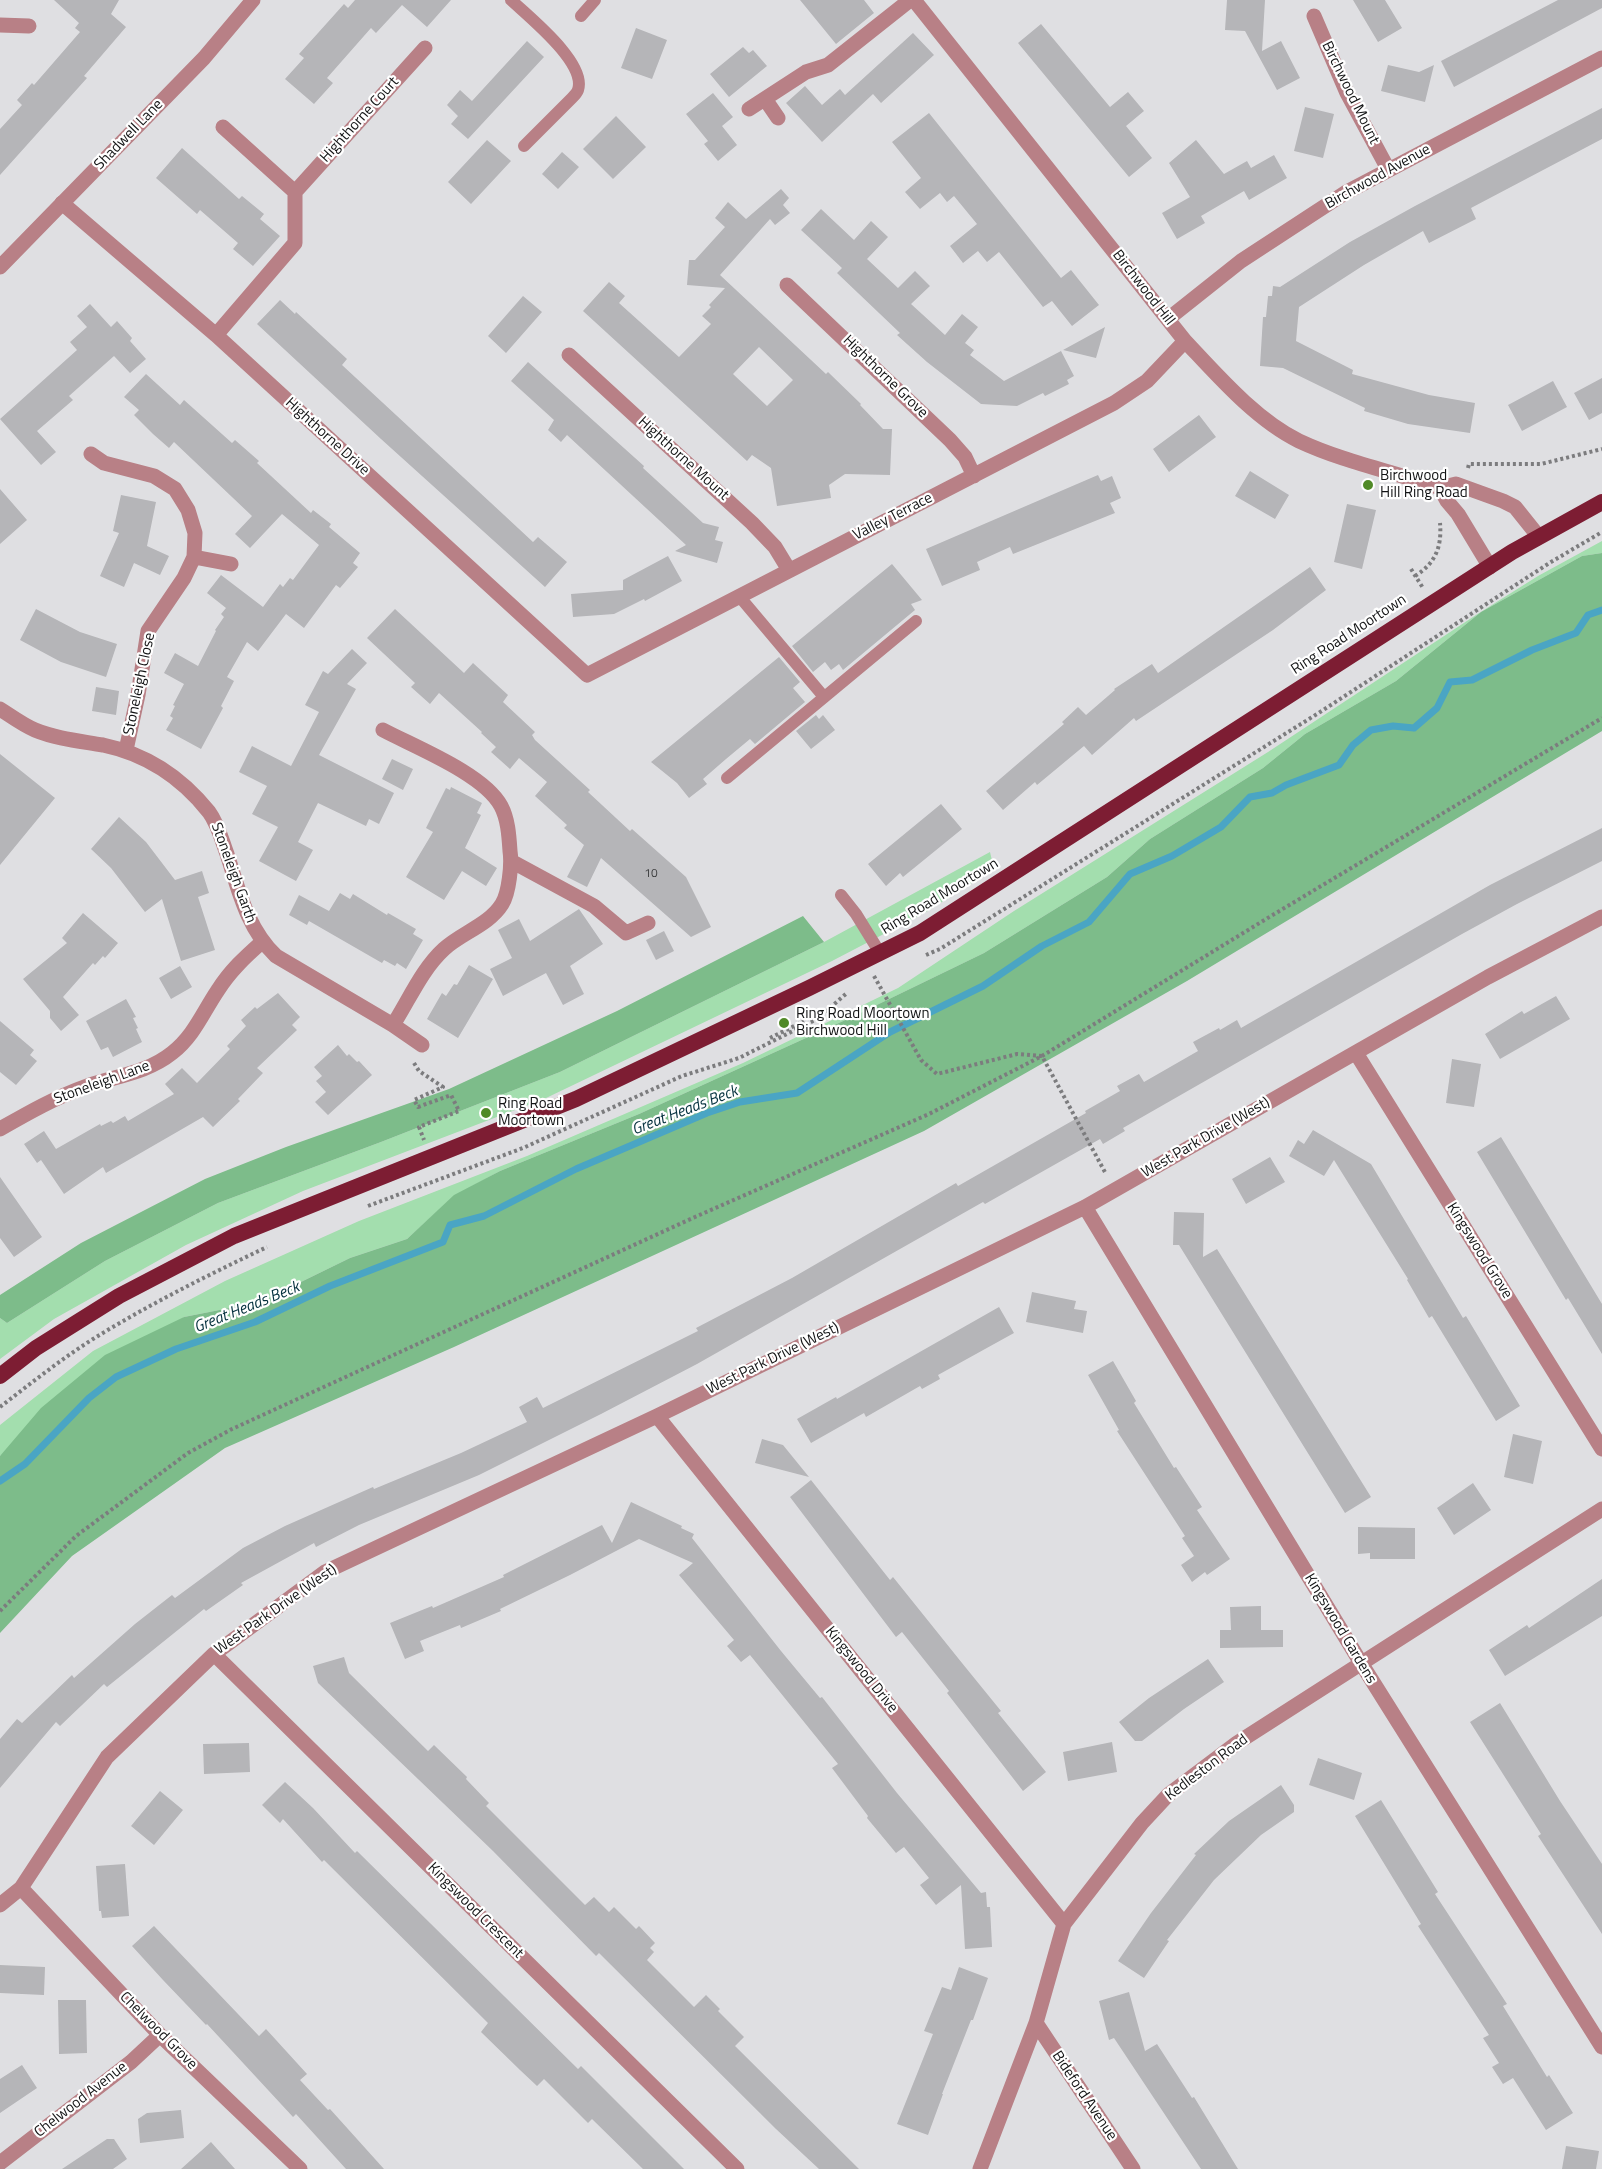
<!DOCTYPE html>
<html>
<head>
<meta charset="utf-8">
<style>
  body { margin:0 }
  canvas { display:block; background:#dfdfe2 }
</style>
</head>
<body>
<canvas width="1602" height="2169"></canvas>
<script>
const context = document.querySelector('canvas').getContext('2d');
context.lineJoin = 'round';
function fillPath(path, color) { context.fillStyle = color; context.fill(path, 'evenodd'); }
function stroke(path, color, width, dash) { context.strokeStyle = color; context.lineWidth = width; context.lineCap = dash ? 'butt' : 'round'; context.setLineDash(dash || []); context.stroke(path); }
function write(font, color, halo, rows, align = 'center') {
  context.font = font + ' "Titillium Web",sans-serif'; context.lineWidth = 4.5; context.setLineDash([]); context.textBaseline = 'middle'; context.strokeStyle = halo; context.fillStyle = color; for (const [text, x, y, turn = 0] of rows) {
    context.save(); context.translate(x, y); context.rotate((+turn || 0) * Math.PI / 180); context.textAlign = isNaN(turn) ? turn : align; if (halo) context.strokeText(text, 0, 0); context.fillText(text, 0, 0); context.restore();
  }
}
const green = new Path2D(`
  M1602,541v12l-20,3 -101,56 -85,69 -91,53 -42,34 -113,71 -43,38 -123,76 -132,64 -213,97 -139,57 -46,25 -47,43 -57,19 -90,44 -76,15 -184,139v-31l93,-74 132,-70 134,-60 168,-65 216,-93 155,-75 116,-77 254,-159 208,-137 62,-39z
  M990,852l4,17 -68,43 -94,49 -288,138 -241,92 -117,54 -132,74 -54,40v-41l7,5 98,-62 113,-58 163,-61 179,-70 264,-130z`);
const forest = new Path2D(`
  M1602,553v178l-415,250 -263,150 -470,216 -229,101 -153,108 -72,77v-177l41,-48 64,-53 79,-38 76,-15 90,-44 57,-19 47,-44 46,-24 139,-57 213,-97 132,-64 123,-76 43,-38 113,-71 42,-34 91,-53 85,-69 101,-56z
  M803,916l21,26 -264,130 -179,70 -163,61 -113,58 -98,62 -7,-5v-23l81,-52 124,-64 81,-32 163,-58 168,-78z`);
const stream = new Path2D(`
  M0,1481l25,-17 64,-66 27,-21 60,-28 79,-27 75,-36 113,-44 7,-17 34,-9 92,-47 131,-56 33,-11 57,-9 93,-61 93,-46 59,-40 47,-24 41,-48 42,-18 49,-29 29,-30 22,-4 14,-8 53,-20 14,-20 18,-15 22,-4 21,2 23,-20 13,-26 22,-2 60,-30 44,-17 12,-18 14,-5`);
const building = new Path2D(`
  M54,0h65l-8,14 15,13 -42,49 3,2 -87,97v-46l22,-24 -5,-5 15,-17 2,2 46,-53 -5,-4 4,-5z
  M355,0h96l-24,27 -25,-22 -26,28 -5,-5 -44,50 6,5 -19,21 -29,-25 19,-21 -5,-4 19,-21 26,-29 4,4z
  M800,0h64l10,13 -38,31z
  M1227,0h38l-3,51 19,-10 19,37 -23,12 -32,-59 -20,-1z
  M1353,0h32l17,28 -24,14z
  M1558,0h44v8l-148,79 -13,-26z
  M1041,24l69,83 18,-15 16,19 -18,15 26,32 -23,19 -111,-134z
  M636,28l31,12 -15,39 -31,-11z
  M913,33l21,22 -53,48 -8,-9 -51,48 -36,-39 19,-17 17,19 18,-16 5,6z
  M527,41l17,16 -76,82 -17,-15 7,-8 -11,-11 13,-15 12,11z
  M743,47l6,6 4,-3 14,16 -38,31 -19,-23z
  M1388,65l31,7 15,-7 -9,37 -44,-11z
  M713,93l20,24 -11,9 15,19 -19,16 -14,-17 4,-3 -22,-27z
  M1305,107l29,7 -11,44 -29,-7z
  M1602,108v31l-131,69 5,11 -47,24 -6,-12 -59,34 -65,42 -3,34 57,29 -1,4 77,21 46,8 -5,30 -62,-9 -44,-13 1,-3 -82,-40 -23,-2 3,-49h3l2,-21h4l1,-10 7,1 70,-45 65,-36z
  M929,113l132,165 10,-8 28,35 -27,21 -20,-25 -9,6 -44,-55 -12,10 -9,-11 -15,12 -13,-17 27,-22 -23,-28 -7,6 -7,-9 -20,16 -15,-17 16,-14 -29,-36z
  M616,116l30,31 -33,32 -30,-30z
  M487,140l24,21 -40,43 -23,-22z
  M1196,140l28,34 23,-13 4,7 23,-13 13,23 -38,22 -5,-9 -43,25 4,7 -28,16 -15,-26 28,-16 -21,-34z
  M182,148l57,51 3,-3 22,18 -4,5 20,17 -27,30 -20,-17 5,-6 -38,-33 -3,4 -41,-36z
  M562,152l17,15 -21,22 -16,-15z
  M781,189l8,9 -6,7 7,8 -15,12 -5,-6 -50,56 106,99 2,-2 33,32 -1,1 23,24h9l-2,46 -45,-1 -16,11 2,13 -54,8 -6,-38 -19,-13 -5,6 -164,-150 26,-29 16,14 -6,7 60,54 32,-33 -9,-8 9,-9 -2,-2 16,-17 -38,-3 2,-25h6l30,-33 -10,-9 13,-16 18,17zM759,347l34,33 -26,26 -34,-32z
  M821,209l33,31 17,-19 17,16 -21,22 31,29 17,-17 15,15 -19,18 34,31 17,-21 16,13 -13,16 9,7 -4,5 34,26 57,-30 13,25 -7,4 2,4 -24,12 -2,-3 -26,13 -36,-2 -54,-42 -30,-27 3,-2 -63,-60 5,-5 -41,-38z
  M523,296l19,16 -36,41 -18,-17z
  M280,300l15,14 1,-2 51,47 -5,6 162,150 29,27 5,-5 29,25 -22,25 -164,-148 -124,-115z
  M90,304l21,23 6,-6 15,17 -2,3 16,18 -16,14 -16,-17 -45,40 4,4 -36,31 19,21 -15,13 -41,-46 77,-69 -7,-8 17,-15 -10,-11z
  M1105,327l-9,31 -33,-8z
  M528,362l116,104 -1,2 60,55 16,4 -4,13 8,2 -6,21 -42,-12 11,-6 -119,-110 -6,7 -13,-12 6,-10 -43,-39z
  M146,374l34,31 4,-5 48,43 3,-3 24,21 -2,2 54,50 2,-3 18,14 -2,3 31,26 -7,10 5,4 -18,21 -4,-3 -32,43 -18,-14 -28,37 -11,-9 -20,35 7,4 -13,25 2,2 -22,41 -35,-19 7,-12 -3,-2 5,-10 -2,-1 11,-21 -20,-11 11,-20 23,13 18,-35 -1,-1 9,-13 -3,-3 5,-6 -19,-15 14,-18 42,32 17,-23 3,3 7,-9 3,2 26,-35 -37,-31 -32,34 -15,-14 17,-18 -78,-74 -5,6 -16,-14 -19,-19 5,-5 -15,-13z
  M1602,378v35l-13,7 -15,-27z
  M1553,381l14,26 -45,24 -14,-26z
  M1199,415l17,22 -47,35 -16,-23z
  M1250,471l39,24 -14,24 -40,-23z
  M1098,475l3,6 11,-5 9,22 -11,5 5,10 -102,41 -3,-7 -33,15 3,8 -38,16 -16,-37z
  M0,489l27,31 -27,24z
  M121,495l35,7 -9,44 22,10 -9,19 -26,-12 -10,24 -24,-11 19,-43 -6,-2z
  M1347,504l29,6 -14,59 -28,-7z
  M668,556l14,25 -37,20 -1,-2 -30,15 -41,3 -2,-23 52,-4v-10z
  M892,564l30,36 -11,4 4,6 -72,60 -4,-6 -8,6 -6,-8 -12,10 -21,-26z
  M1310,567l16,23 -53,40 -137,91 -2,-3 -42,37 -8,-9 -47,39 -2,-3 -32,28 -17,-19 78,-67 -2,-2 16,-15 8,8 29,-25 -1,-1 38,-25 6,9z
  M36,609l44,23 37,12 -11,33 -45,-15 -41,-22z
  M395,609l69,64 9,-10 35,32 -5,7 32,30 -3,3 3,5 55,50 -2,2 42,39 2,-2 54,48 25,50 -20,10 -90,-79 -14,29 -20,-10 17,-32 -20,-17 3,-3 -32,-29 12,-14 -28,-24 -9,11 -19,-17 5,-5 -15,-14 1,-1 -43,-39 -9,11 -19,-17 4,-4 -48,-45z
  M352,649l15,14 -20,21 9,5 -37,66 75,38 -15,31 -10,-5 -3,7 -48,-23 -20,39 15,8 -17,31 -37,-20 19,-34 -26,-13 15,-28 -28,-14 13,-26 39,20 28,-54 -14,-7 18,-34 5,3z
  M779,657l21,25 -7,6 12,14 -50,42 -5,-5 -24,20 -23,20 4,5 -18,14 -12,-15 -26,-21z
  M96,687l23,4 -3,24 -24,-4z
  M816,715l3,4 4,-4 12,15 -24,19 -15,-18z
  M0,754l55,44 -55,67z
  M392,759l21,10 -10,21 -21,-11z
  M451,787l31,16 -5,10 4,2 -16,33 32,20 -11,18 -24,-15 -18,29 -38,-23 27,-45 -7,-4 20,-40 4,2z
  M941,804l21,25 -59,48 -3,-4 -14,13 -18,-22z
  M119,817l27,25 29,38 27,-9 7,22 -11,4 17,53 -34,11 -19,-62 -17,13 -34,-44 -20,-19z
  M1602,828v33l-85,43 -55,30 -339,194 2,3 -22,13 -3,-5 -115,65 -2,-2 -286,162 -96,50 -122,61 -120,50 -43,22 -2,-4 -73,40 2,2 -37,26 -2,-2 -97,78 -3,-3 -44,42 -4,-4 -56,66v-49l17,-20 5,4 50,-48 2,3 61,-54 37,-29 3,3 68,-50 42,-22 88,-39 1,2 87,-36 66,-31 -8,-15 18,-10 6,11 155,-77 -2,-3 96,-50 164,-95 2,3 128,-73 -1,-2 35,-20 -3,-5 22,-12 5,8 54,-31 -5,-9 26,-14 1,2 17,-10 4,8 249,-143z
  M340,893l10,6 3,-5 34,21 1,-2 28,16 -3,5 10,6 -17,29 -9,-6 -2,3 -11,-6 -2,3 -73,-42 -2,4 -18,-10 10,-20 30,16z
  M579,909l24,35 -33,22 14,28 -21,11 -17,-32 -43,23 -13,-27 22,-11 -14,-28 21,-11 11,22z
  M83,913l35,30 -13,15 -2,-2 -8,9 -2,-2 -30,34 16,18 -18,16 -11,-13v-7l-27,-32 44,-36 -5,-5z
  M664,931l10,20 -18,9 -10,-20z
  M469,965l24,14 -35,59 -31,-19 15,-26 4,3 8,-12 3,1z
  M180,966l12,21 -21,12 -12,-21z
  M278,993l22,24 -8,8 5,5 -40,38 6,5 -25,26 2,2 -27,26 -10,-10 -97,56 -3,-6 -39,27 -23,-34 -4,3 -13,-19 20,-13 12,18 44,-25 1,2 10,-5 2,2 12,-7 3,5 46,-27 -9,-10 17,-16 15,15 33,-34 -3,-3 19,-20 -5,-6 14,-13 2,2z
  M1556,996l14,23 -70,40 -15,-25 37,-23 2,3z
  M126,999l10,18 -3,1 5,10 -2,1 6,13 -29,15 -5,-10 -7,3 -15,-29z
  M0,1021l34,29 -4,5 7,6 -21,24 -16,-13z
  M338,1045l9,11 2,-2 8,8 2,-1 13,14 -44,40 -13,-13 11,-10 -10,-11 6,-5 -8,-9z
  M1452,1059l29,5 -7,43 -28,-4z
  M1313,1130l58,34 92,154 3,-2 54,90 -24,15 -64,-105 -3,2 -22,-38 1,-1 -74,-119 -10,16 -35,-20 9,-16 6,4z
  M1501,1137l101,167v50l-34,-56 -2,2 -89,-148z
  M1270,1157l15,25 -39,22 -14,-25z
  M0,1177l42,60 -28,20 -14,-19z
  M1174,1212l30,1 -1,44 14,-8 154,248 -26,16 -166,-268h-6z
  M1032,1292l44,9 -2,8 13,2 -4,22 -57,-11z
  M999,1307l15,26 -76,42 2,4 -18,10 -2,-3 -54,31 -2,-4 -53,30 -14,-24 39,-22 1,2z
  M1113,1361l23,40 -2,2 40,65 2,-1 26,40 -5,3 33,49 -23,16 -2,-3 -13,10 -11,-17 13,-9 -12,-18 3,-2 -68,-105 2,-1 -31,-55z
  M1513,1434l29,7 -9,43 -29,-7z
  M762,1439l21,6 26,32 -54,-14z
  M811,1480l79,100 3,-3 69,86 39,48 -3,2 48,59 -23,19 -76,-98 2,-2 -47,-59 -6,5 -106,-140z
  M1473,1483l18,27 -37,25 -17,-27z
  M631,1502l51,24 -1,2 13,6 -2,4 89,113 39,47 2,-1 75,96 84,100 5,-1 1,15h3l2,40 -27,2 -4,-64 -25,20 -16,-20 9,-7 -25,-31 -8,6 -29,-35 1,-2 -36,-48 6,-4 -88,-109 -9,7 -14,-16 7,-6 -55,-65 14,-12 -54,-24 -69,36 -70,34 1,2 -40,17 -1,-3 -40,16 4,10 -19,8 -15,-36 42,-17 1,2 71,-31 -1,-2 99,-50 10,18z
  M1358,1527l57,1v31h-45v-6l-12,1z
  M1602,1579v37l-97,60 -16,-26 38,-25 2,3z
  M1261,1606v24h22v17l-63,1v-18h11l-1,-23z
  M344,1657l5,16 79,78 6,-6 33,32 -1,2 23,24 -3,3 99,99 9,-8 15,15 5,-5 22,22 3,-3 16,17 -5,5 4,4 -7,8 47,47 12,-12 14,14 -2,2 26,26 -9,9 124,123h-40l-43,-40 -177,-176 -3,3 -103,-105 -175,-168 -5,-17z
  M1208,1659l16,23 -40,27 -42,32h-7l-16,-19 30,-24z
  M1500,1703l60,98 42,63v70l-64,-98 3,-2 -71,-112z
  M1112,1742l5,30 -49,9 -5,-29z
  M249,1743l1,29 -46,2 -1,-30z
  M1318,1758l44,15 -8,27 -45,-15z
  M285,1782l28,26 42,45 2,-2 221,218 3,-3 103,103h-41l-51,-50 -4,4 -44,-44 -7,7 -17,-16 -39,-38 7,-9 -164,-163 -2,2 -39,-43 -3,4 -18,-18z
  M1281,1785l13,20v7l-33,23 -47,45 -47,60 2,1 -25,37 -26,-17 33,-48 45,-58 -2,-1 35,-33z
  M160,1791l23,19 -29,35 -23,-19z
  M1381,1800l57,92 -3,2 72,110 -4,2 44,71 2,-2 24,38 -27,17 -33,-52 -10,6 -11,-17 7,-4 -16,-25 6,-3 -71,-109 3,-2 -66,-108z
  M125,1864l4,52 -27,2 -1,-7h-2l-3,-45z
  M154,1926l105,110 7,-7 41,45 -7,6 28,30 2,-1 54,60h-38l-50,-55 -3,3 -86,-93 -1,1 -43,-45 -31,-34z
  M0,1965l45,2 -1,28 -44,-2z
  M959,1967l29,11 -15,42h-2l-29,74h1l-15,41 -31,-11 36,-90 -9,-3 18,-44 9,3z
  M1129,1992l16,59 12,-7 35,54 2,-1 44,72h-37l-87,-131 -5,2 -10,-39z
  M58,2000h28l1,53 -28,1z
  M22,2065l15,23 -37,25v-34z
  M181,2110l3,28 -44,5 -2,-24 9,-6z
  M107,2139h7l13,20 -14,10h-51z
  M211,2142l24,27h-54z
  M1566,2146l33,5 -3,18h-34z`);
const path = new Path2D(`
  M1468,468l1,-4h72l61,-15
  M1411,569l12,19
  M1415,576c21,-13 27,-30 25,-53
  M926,955l14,-6 377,-235 234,-152 51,-30
  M874,976l47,84 16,14 80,-20 25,2 64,118
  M770,1038l34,-17
  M414,1063l5,8 24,16 -29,13 4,7 33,-12 8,16 -40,16 5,13
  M368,1206l155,-58 159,-72 57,-18 78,-39 30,-26
  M0,1407c30,-23 60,-47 93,-68 55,-34 115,-64 174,-92
  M0,1611l76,-75 112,-83 44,-24 463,-212 234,-103 113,-58 229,-140 331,-198`);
const service = new Path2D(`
  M511,0c18,17 76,63 67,90 -1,3 -4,6 -6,8l-48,48
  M581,16l14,-16
  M739,596l85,101
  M727,778l189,-157
  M841,895l15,19 24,39`);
const minor = new Path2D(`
  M914,0l271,341c33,35 71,79 114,100 45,21 95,31 141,47l16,-4 47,17 12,6 24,30
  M1314,16l33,77 41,76
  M0,25l29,1
  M765,99l13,19
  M749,109l57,-37 22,-7 82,-65
  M295,192l130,-144
  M62,203l154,132 371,340 527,-272 33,-22 38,-40
  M787,285l163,155 15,17 9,19
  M1168,319l73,-58 104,-68 257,-135
  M216,335l79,-92v-51l-72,-65
  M569,355l183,168 23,24 14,23
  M91,454l13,9 50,13 21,13 13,21 7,23 -1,24 -10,21 -36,53 -10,64 -12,55
  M1440,488l7,13 11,13 32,53
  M194,557l37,7
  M0,709c11,7 23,16 35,21 22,9 45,11 68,15 43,9 79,33 106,67 9,12 13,29 18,42 12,37 20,74 49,102l117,69 29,20
  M383,730c32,17 101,44 118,76 7,13 8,30 9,45 2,13 -1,42 -8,53 -13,21 -41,29 -58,45 -22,20 -35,51 -51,76
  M511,861l83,45 32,27 22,-10
  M1356,1053l246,396
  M0,1129c28,-16 56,-32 87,-43 29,-10 60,-13 85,-33 22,-17 31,-41 46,-63 12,-19 27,-33 44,-48
  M1085,1207l276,456 241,384
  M657,1416l407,508
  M214,1654l523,515
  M21,1888l139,147 140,134
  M0,1905l21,-17 86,-131 107,-103 111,-82 332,-156 428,-209 403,-230 114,-60
  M1036,2023l97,146
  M0,2163l131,-101 29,-27
  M980,2169l56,-146 28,-99 78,-101 26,-28 69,-52 365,-234`);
const tertiary = new Path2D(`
  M0,267l204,-209 49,-58`);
const trunk = new Path2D(`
  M0,1376l36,-28 83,-52 115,-60 342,-137 233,-111 111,-55 592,-381 90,-50`);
const markers = [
  [1368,485,6,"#508a27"],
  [784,1023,6,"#508a27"],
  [486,1113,6,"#508a27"]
];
const numberNames = [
  ["10",651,874]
];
const streetNames = [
  ["Birchwood Mount",1350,93,64],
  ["Highthorne Court",360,120,-48],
  ["Shadwell Lane",129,135,-46],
  ["Birchwood Avenue",1378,177,-29],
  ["Birchwood Hill",1143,288,52],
  ["Highthorne Grove",885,377,44],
  ["Highthorne Drive",327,437,42],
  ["Highthorne Mount",683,459,42],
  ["Valley Terrace",893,517,-27],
  ["Ring Road Moortown",1349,635,-33],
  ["Stoneleigh Close",140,684,-78],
  ["Stoneleigh Garth",233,873,70],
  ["Ring Road Moortown",940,897,-31],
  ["Stoneleigh Lane",102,1083,-20],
  ["West Park Drive (West)",1206,1138,-30],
  ["Kingswood Grove",1479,1251,58],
  ["West Park Drive (West)",773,1359,-26],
  ["West Park Drive (West)",276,1610,-35],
  ["Kingswood Gardens",1340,1629,59],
  ["Kingswood Drive",861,1670,51],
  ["Kedleston Road",1207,1768,-37],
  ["Kingswood Crescent",475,1911,45],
  ["Chelwood Grove",158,2031,45],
  ["Bideford Avenue",1084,2096,56],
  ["Chelwood Avenue",81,2100,-38]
];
const poiNames = [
  ["Birchwood",1380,476],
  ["Hill Ring Road",1380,493],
  ["Ring Road Moortown",796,1014],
  ["Birchwood Hill",796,1031],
  ["Ring Road",498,1104],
  ["Moortown",498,1121]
];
const waterNames = [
  ["Great Heads Beck",685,1111,-21],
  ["Great Heads Beck",247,1308,-22]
];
fillPath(green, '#a3deae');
fillPath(forest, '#7dbc8a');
stroke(stream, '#4aa5c4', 7);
fillPath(building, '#b5b5b8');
stroke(path, '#7c7c7e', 4, [3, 3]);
stroke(service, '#b88086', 12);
stroke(minor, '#b88086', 15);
stroke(tertiary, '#b88086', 15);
stroke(trunk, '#7d1d33', 16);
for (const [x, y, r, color] of markers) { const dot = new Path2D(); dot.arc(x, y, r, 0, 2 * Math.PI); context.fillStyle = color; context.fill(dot); stroke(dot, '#fff', 2); }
write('12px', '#3b3c3d', null, numberNames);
write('15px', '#121314', '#fff', streetNames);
write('15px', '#121314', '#fff', poiNames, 'left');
write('italic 16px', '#05313e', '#fff', waterNames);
</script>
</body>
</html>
